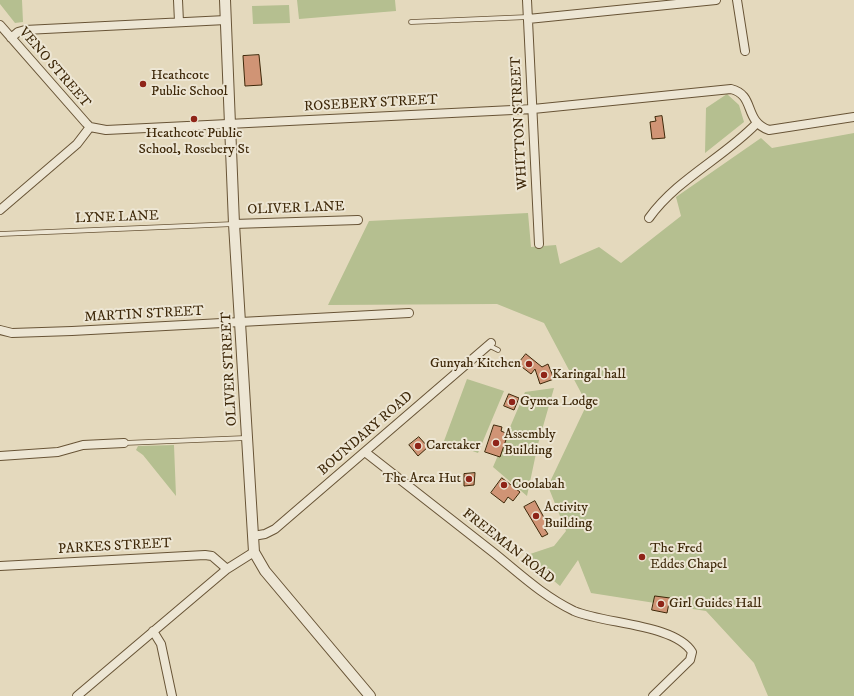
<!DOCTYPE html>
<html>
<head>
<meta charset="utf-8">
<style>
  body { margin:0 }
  canvas { display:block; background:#e4d9bd }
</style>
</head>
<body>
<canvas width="854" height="696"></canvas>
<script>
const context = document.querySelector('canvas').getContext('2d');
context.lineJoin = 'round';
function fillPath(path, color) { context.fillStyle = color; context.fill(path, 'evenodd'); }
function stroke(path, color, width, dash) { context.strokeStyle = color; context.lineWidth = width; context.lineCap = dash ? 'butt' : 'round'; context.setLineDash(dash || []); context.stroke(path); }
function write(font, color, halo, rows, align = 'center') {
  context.font = font + ' "IM FELL DW Pica",serif'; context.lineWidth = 4; context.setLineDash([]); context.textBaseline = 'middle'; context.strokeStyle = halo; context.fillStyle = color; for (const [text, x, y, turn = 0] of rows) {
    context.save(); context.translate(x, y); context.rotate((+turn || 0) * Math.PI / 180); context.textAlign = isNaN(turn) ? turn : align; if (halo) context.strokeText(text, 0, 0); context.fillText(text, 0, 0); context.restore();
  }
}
const green = new Path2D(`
  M0,0h22l1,22 -8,1 -15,-19z
  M297,0h98l1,11 -97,8z
  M289,5l1,18 -37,1 -1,-18z
  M727,94l12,11 5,17 -39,31 1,-45z
  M854,133v563h-86l-14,-33 -48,-52 -115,-18 -13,-33 -18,26 -36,-30 30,-10 12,-15 -18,-45 39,-82 -43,-81 -47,-19 -169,1 41,-84 159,-8 3,34 25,-2 4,19 39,-17 22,16 60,-47 -5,-19 85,-59 11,10z
  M467,379l37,12 -26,62 -34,-12z
  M554,388l-16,56 -11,52 -34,-29 32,-75z
  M174,445l2,51 -33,-41 -7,-5 2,-4z`);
const building = new Path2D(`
  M259,55l3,30 -17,1 -2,-30z
  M662,116l3,22 -13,1 -2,-17 6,-1 -1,-4z
  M526,354l16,13 6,-3 6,15 -14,5 -5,-15 -4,5 -13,-10z
  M509,394l10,4 -5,12 -10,-4z
  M494,425l8,2 -1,4 7,3 -8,23 -15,-5z
  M419,437l9,10 -10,9 -9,-11z
  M475,473l-1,12 -10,1v-12z
  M502,478l18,14 -7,9 -5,-4 -4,6 -13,-10z
  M535,501l13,24 -4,3 4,6 -6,3 -18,-30z
  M655,596l15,2 -3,15 -15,-3z`);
const service = new Path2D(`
  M411,22l117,-5
  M0,234l234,-10
  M488,345l10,5
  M124,443l122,-5`);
const minor = new Path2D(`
  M178,0l1,22
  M527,0l12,244
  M737,0l8,51
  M528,19l188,-19
  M0,25l86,98 4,4 16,3 427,-21 198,-20c25,6 12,32 38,41l85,-13
  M11,38l7,-6 7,-2 201,-10
  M0,210l77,-66 13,-17
  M649,218c28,-39 74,-60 107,-94
  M234,224l124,-4
  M0,330l12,3 60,-2 337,-18
  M365,452c43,34 86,67 129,101 26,21 49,43 80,58 30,13 101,13 118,41l-2,8 -37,36
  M0,456l58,-4 25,-7 41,-2
  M253,536l12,-2 10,-5 216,-186
  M0,566l205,-11 7,1 15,13
  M153,631l8,13 11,52
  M77,696l150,-127 27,-17`);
const tertiary = new Path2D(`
  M225,0l9,224 20,328 11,19 105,125`);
const markers = [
  [143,84,4,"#8f2418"],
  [194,119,4,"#8f2418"],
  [529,364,4,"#8f2418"],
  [544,375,4,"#8f2418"],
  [512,402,4,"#8f2418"],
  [496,443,4,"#8f2418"],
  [418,446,4,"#8f2418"],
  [469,479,4,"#8f2418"],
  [504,485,4,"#8f2418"],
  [536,516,4,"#8f2418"],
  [642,557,4,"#8f2418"],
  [661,604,4,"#8f2418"]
];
const streetNames = [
  ["VENO STREET",54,68,49],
  ["ROSEBERY STREET",371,104,-3],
  ["WHITTON STREET",520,123,-93],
  ["OLIVER LANE",296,209,-2],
  ["LYNE LANE",117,218,-2],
  ["MARTIN STREET",144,315,-3],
  ["OLIVER STREET",230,369,-93],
  ["BOUNDARY ROAD",366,434,-41],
  ["PARKES STREET",115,547,-3],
  ["FREEMAN ROAD",508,547,38]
];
const poiNames = [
  ["Heathcote",151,76],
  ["Public School",151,92],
  ["Heathcote Public",194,134,"center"],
  ["School, Rosebery St",194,150,"center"],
  ["Gunyah Kitchen",521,364,"right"],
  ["Karingal hall",552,375],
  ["Gymea Lodge",520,402],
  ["Assembly",504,435],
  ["Building",504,451],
  ["Caretaker",426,446],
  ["The Area Hut",461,479,"right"],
  ["Coolabah",512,485],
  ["Activity",544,508],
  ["Building",544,524],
  ["The Fred",650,549],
  ["Eddes Chapel",650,565],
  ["Girl Guides Hall",669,604]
];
fillPath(green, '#b5bf90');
fillPath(building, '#d09475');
stroke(building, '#3e2809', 1);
stroke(service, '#685436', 5.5);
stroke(minor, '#685436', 10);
stroke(tertiary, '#685436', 12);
stroke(service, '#ede6d4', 4);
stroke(minor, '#ede6d4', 8);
stroke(tertiary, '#ede6d4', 10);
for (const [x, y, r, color] of markers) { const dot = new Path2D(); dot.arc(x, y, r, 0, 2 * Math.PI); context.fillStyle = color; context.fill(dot); stroke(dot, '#ede6d4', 1.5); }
write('14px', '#3e2809', '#ede6d4', streetNames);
write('14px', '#3e2809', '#ede6d4', poiNames, 'left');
</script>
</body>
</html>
